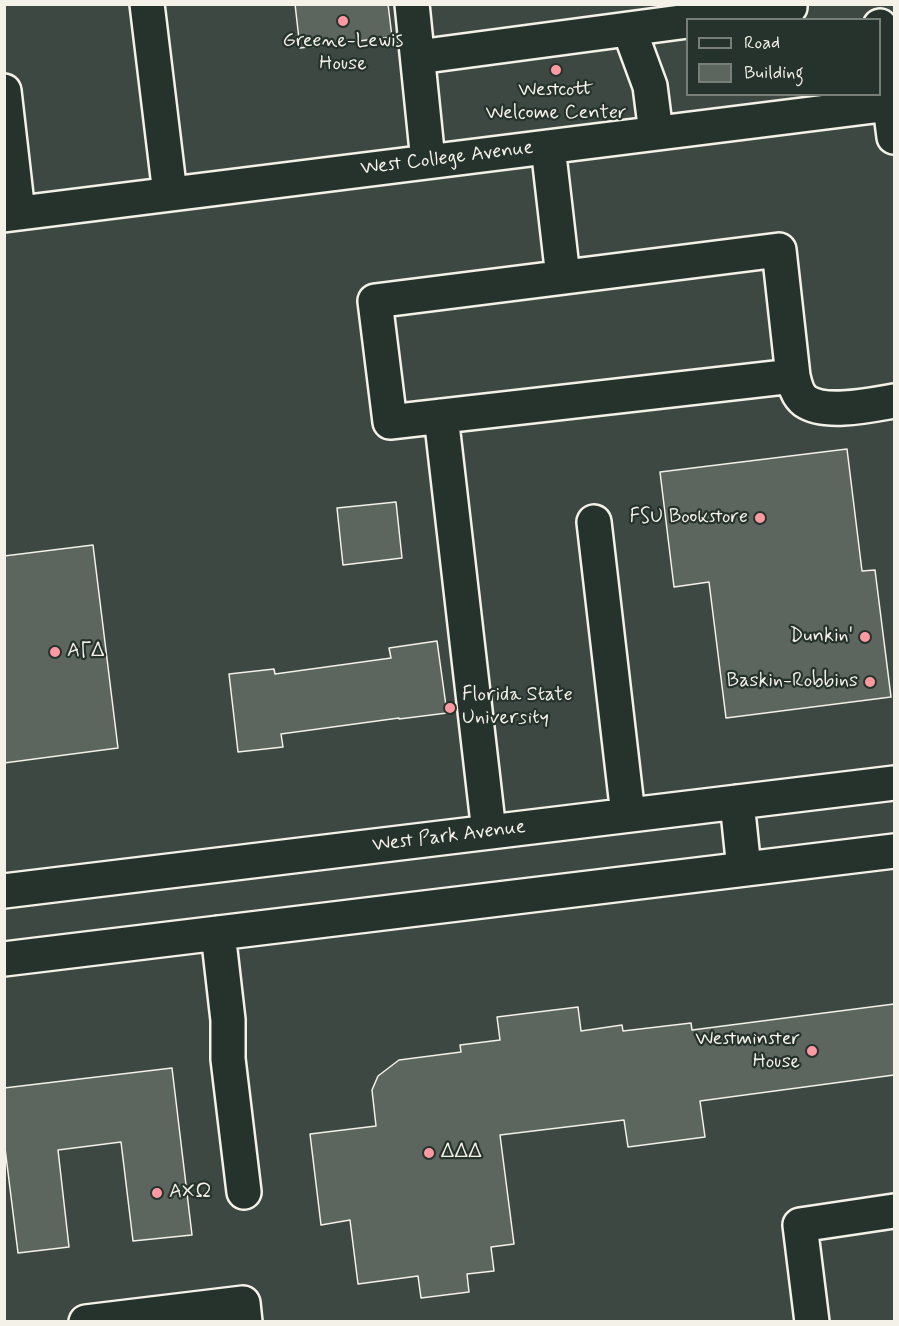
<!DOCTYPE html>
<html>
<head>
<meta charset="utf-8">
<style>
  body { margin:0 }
  #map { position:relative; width:899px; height:1326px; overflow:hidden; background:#2e3b34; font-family:Mynerve,sans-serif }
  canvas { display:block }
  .frame { position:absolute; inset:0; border:6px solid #f4f1e8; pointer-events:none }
  .legend { position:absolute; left:686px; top:18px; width:195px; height:78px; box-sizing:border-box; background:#26332d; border:2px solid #787f78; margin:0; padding:8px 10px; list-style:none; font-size:18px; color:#f4f1e8 }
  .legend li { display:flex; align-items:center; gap:12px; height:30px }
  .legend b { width:30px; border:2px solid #787f78 }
</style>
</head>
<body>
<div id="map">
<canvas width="899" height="1326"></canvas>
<div class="frame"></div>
<ul class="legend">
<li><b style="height:8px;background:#26332d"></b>Road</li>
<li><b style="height:16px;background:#5c655e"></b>Building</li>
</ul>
</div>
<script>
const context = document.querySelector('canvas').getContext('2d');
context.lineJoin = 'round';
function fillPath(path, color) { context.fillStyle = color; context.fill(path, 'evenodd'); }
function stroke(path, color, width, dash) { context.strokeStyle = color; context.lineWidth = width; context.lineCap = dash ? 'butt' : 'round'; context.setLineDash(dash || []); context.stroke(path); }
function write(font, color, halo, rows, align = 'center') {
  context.font = font + ' Mynerve,sans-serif'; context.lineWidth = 4.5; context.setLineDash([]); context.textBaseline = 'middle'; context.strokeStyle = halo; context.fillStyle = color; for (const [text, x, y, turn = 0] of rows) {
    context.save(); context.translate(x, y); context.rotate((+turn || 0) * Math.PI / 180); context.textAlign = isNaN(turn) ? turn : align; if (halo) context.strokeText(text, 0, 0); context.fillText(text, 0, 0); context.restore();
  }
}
const built = new Path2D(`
  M5,5h889v1316h-889zM688,20h192v74h-192z`);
const building = new Path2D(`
  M295,4h93l4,33 -92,11z
  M847,449l15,122 13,-1 16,127 -165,21 -17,-136 -35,5 -14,-115z
  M396,502l6,56 -59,7 -6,-57z
  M93,545l25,203 -114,15v-207z
  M437,641l10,72 -48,6v-1l-118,16 2,13 -45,5 -9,-78 45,-5 1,5 116,-16 -2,-10z
  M894,1004v71l-194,26 5,36 -77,10 -4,-27 -124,15 14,109 -23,3 3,24 -27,3 2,18 -48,6 -3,-22 -60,8 -8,-64 -29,5 -11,-91 66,-8 -4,-36 6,-14 21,-16 62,-8 -1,-7 40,-5 -3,-23 81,-10 3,24 41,-6 1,6 68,-8 1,7z
  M172,1068l20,167 -59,6 -12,-99 -63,8 11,97 -51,6 -14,-113v-52z`);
const minor = new Path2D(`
  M147,4l23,190
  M412,4l16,157
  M699,20l91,-13v-3
  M880,26l14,111
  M629,29l21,57 6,47
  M418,57l270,-36
  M4,91l14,122
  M548,147l15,130
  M4,215l886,-111
  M793,376l-403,46 -15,-121 404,-51 14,126c2,9 4,19 12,25 20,14 66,4 89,0
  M441,416l48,416
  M594,522l34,293
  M737,802l7,67
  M4,891l890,-108
  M218,933l10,87v39l16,133
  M4,959l890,-108
  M86,1322l157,-19 2,19
  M812,1322l-12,-97 94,-14`);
const markers = [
  [343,21,6,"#ff9aa2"],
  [556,70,6,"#ff9aa2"],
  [760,518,6,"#ff9aa2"],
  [865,637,6,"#ff9aa2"],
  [55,652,6,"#ff9aa2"],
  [870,682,6,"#ff9aa2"],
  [450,708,6,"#ff9aa2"],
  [812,1051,6,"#ff9aa2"],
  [429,1153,6,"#ff9aa2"],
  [157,1193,6,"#ff9aa2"]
];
const poiNames = [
  ["Greene-Lewis",343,42,"center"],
  ["House",343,65,"center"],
  ["Westcott",556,91,"center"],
  ["Welcome Center",556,114,"center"],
  ["FSU Bookstore",748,518],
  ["Dunkin'",853,637],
  ["ΑΓΔ",67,652,"left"],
  ["Baskin-Robbins",858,682],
  ["Florida State",462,696,"left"],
  ["University",462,719,"left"],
  ["Westminster",800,1040],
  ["House",800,1063],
  ["ΔΔΔ",441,1153,"left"],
  ["ΑΧΩ",169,1193,"left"]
];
const streetNames = [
  ["West College Avenue",447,159,-7],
  ["West Park Avenue",449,837,-7]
];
fillPath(built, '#3c4841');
fillPath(building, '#5c655e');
stroke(building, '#f4f1e8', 1.5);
stroke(minor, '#f4f1e8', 38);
stroke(minor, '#26332d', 33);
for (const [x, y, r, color] of markers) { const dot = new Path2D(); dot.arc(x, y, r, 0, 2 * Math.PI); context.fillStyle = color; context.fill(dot); stroke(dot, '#26332d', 2); }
write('20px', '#f4f1e8', '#26332d', poiNames, 'right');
write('20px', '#f4f1e8', '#26332d', streetNames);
</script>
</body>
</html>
